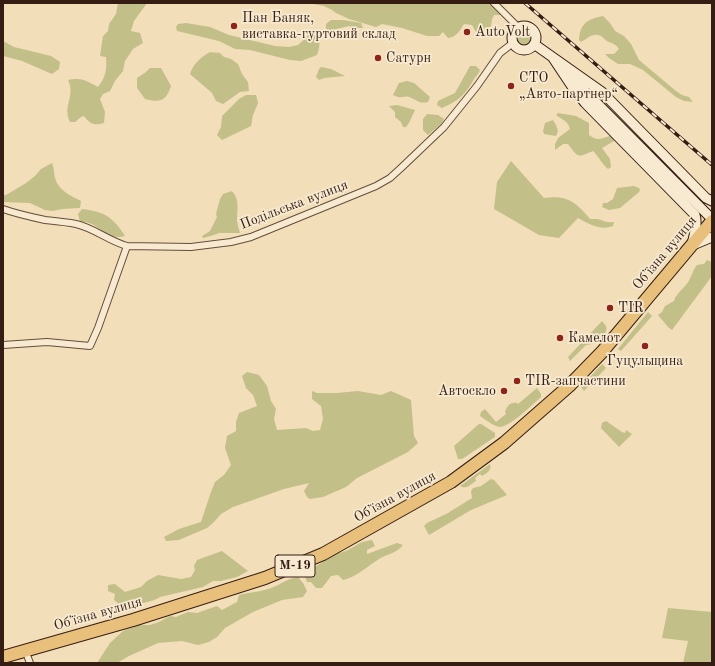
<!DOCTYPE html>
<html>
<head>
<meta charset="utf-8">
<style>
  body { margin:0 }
  #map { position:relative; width:715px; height:666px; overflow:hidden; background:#f2deb8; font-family:"Old Standard TT",serif }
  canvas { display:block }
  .frame { position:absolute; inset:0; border:4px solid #351d14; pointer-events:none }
</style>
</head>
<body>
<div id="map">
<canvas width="715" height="666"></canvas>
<div class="frame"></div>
</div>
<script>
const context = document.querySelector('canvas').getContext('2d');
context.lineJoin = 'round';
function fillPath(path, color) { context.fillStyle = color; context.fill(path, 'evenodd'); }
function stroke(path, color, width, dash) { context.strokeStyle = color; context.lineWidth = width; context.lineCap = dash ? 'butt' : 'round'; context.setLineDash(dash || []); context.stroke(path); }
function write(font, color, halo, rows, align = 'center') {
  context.font = font + ' "Old Standard TT",serif'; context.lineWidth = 3.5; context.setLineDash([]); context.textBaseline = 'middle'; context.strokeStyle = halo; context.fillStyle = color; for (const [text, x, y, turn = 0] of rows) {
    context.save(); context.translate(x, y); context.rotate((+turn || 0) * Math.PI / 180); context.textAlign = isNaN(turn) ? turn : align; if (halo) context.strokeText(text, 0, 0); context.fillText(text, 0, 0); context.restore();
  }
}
const green = new Path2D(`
  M118,3h29l-13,18 -3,10 9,2 3,10 -10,6 -8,12 -2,10 -8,10 -5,10 -7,3 -3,5 5,13 -1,11c-10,3 -14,1 -20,-7l-3,1 -6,5h-5c-8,-17 6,-25 -2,-42 14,-3 18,1 30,7 8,-10 9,-18 8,-30l-6,-1 3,-20 5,-5 1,-7 7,-10z
  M307,3h138l2,1 46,-1 6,7 2,5h-7l-2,4 -1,7 -10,6h-5l-4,-7 -8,-1c-4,7 -8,13 -16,14l-5,-6 -4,4h-12l-25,-8 -20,-4 -6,3 -27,-8 -13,-6 -4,-3 -8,-4z
  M603,16l7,7 5,8 9,5 7,8 8,16 37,31 6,4 7,2 4,5 -9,-1 -8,-4 -33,-27 -13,-6h-12l-9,-6 -4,-4h9l5,-5c-4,-5 -5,-5 -10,-7 -3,-1 -5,-4 -8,-6 -8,-4 -13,2 -20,6l-2,-2c1,-17 9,-21 24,-24z
  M331,20h12l18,3 2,5h-5l-9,-2 -21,5 -2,-3v-4z
  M186,23l24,4 19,8 46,11 14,1 9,-2 8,-7 3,-7 6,-2c5,8 6,16 2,26l-16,6 -11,-1 -40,-10 -15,-1 -16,-8 -42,-10 -1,-4 2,-3z
  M516 38a8 8 0 1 1 16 0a8 8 0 1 1-16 0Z
  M3,41l11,6 37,9 9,6 -1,7 -7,5 -30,-13 -19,-5z
  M210,52l10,1 4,4 7,2 7,5 4,10 6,8 1,9 -9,1 -17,12 -7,-3 -4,-8 -22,-19c3,-10 11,-17 20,-22z
  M470,66h6l4,4c-2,5 -5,7 -7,11 -10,16 -14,19 -31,27l-5,-3 1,-4 17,-8z
  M321,67l10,2 14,7 -21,2 -5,2 -3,-3 3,-8z
  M150,68h11l10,18c-5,15 -11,17 -26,13l-8,-11v-10l9,-6z
  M407,81l7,2 16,14 -2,5c-10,2 -10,-2 -19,-5 -7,-2 -7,3 -16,-2l6,-12z
  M246,95h10l2,8 -5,12 -2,11 -29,14 -5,-5 4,-8 1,-11 17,-17z
  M397,105l18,5 -6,13 -3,4h-3l-2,-5 -6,-5v-5l-6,-6z
  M558,113l18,3 13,7v12c9,7 14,3 24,0l2,3 -1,3 -12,7 8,11 1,8 -3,2c-6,-5 -9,-12 -15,-18 -15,6 -14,8 -25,-7h-5l-8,6v-6l3,-6 12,-9c-2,-8 -7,-9 -14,-14z
  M427,114l11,1 6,4 -2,4 -14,12 -5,-5v-11z
  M553,120l3,5 2,6 -2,5 -12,-2 -1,-3 2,-8z
  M511,161l33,37c23,-3 32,4 46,21 2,0 5,0 7,0 7,1 7,4 17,3l-1,4c-13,5 -24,-2 -35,-8l-19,20 -20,-3 -45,-26 3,-27z
  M52,163c2,5 2,10 3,15 3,12 16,18 26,23l-1,7 -18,1 -9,2 -8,-1 -15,-7 -27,-1v-7h3l20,-12 9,-7 6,-7z
  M634,186l5,2 1,2 -1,2 -19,16 -11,2 -7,-3 1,-4h4l6,-4 4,-11z
  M232,191c8,9 5,18 5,29 0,4 2,9 3,13h-21l-8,3 -8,2 -1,-2 8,-5 7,-14 -1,-3 4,-15 3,-5z
  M82,209c23,3 31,8 43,27 -20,6 -27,-16 -45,-14l-2,-8z
  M707,260l5,2v14l-40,54 -4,-3 -10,-12 4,-3 3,-6 9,-5c2,-7 7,-10 12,-16 5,-6 6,-14 11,-20l7,-1z
  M648,312l4,4 -31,35 -3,-2z
  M602,321c0,0 4,5 4,5 3,10 -12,19 -20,19l-16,16 -2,-4z
  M602,364l4,4 -22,23 -3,-4z
  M247,372l12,3 8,11 4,15 5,8 -2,10 3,11 29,-2 7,3 7,-1 3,-11 -2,-13 -9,-7v-8l5,2h20l21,-2 23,4 10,-4 20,9 3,36 4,7 -10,9 -51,26 -11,9 -23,10 -13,2 -3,-2 -3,-6 5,-8 -25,6 -51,18 -12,7 -8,9 -6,5 -28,12 -13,1 -2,-4 15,-8 22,-7 10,-30 4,-10 9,-7 7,-10 -6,-17 2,-12 9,-5v-9l3,-9 18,-7 -4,-11 -7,-7 -4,-12z
  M537,388l4,6v3c-8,7 -32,31 -42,30 -7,-2 -13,-7 -19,-11l1,-4 4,-3 11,13 10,-8 -1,-2c2,-6 5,-10 12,-9l1,1z
  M606,421l16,11 3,1 1,-3 6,4 -13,13 -18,-19 1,-5z
  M479,424h2l14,9v4l-33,22h-4l-4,-13z
  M490,464c2,6 -3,9 -8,12l-2,-2 -5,4 1,3c-5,3 -10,9 -16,5z
  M491,479l3,1 13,15 -36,15 -42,25 -5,-9 3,-3 21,-10 24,-15 -1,-7 2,-3 8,-2z
  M372,540l3,6 -8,4v4l30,-11 6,2c-6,8 -16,9 -24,14 -11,7 -23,18 -36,21l-5,-5 -7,1 -9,12h-6l-5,-6h-4l-2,-6v-3l30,-19 11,-3 16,-9z
  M222,551l26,20 -11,6 -16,4h-8l-10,6 -43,10c-7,5 -33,11 -41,7 -2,-1 -3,-3 -5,-4l1,-6 -7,-3v-6l7,-1 10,8 16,-5 6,-6 11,-6 23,4 10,-2 4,-7 -1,-4 3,-6z
  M298,577l5,6 4,8 -4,6 -21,3 -29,12 -28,16 -8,9 -8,5 -11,3 -16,-4 -24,2 -29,13 -12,7h-20l13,-20 13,-12 16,-6h11l9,-3 11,-6 6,1 12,-5 9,1 20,-7 5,4 15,-8 2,-7c11,-3 22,-3 32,-7 11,-4 15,-9 27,-11z
  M668,608l44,4v51h-29l5,-22 -26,-3z`);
const street = new Path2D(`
  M494,3l24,24
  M3,209c14,5 28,8 42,11 10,1 21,2 31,4 18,4 33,17 51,22l64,1 40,-5 20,-5 125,-51 14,-8 11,-10 43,-41 33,-41 23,-33 13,-10
  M3,345l44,-3 43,4 8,-18 29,-82
  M25,650l5,13`);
const secondary = new Path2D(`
  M512 38a12 12 0 1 1 24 0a12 12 0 1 1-24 0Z
  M534,44l68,48 104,106 6,3
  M553,58l20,30 12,15 110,112c3,9 -1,20 -3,29
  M569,75l143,144
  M693,245l19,-8`);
const highway = new Path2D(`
  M3,657l130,-37 132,-42 58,-24 128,-72 53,-39 65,-57 33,-34 110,-131`);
const rail = new Path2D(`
  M525,3l187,162`);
const markers = [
  [234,26,4,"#8f2418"],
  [467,32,4,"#8f2418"],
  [378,58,4,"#8f2418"],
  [511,86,4,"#8f2418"],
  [610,308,4,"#8f2418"],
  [560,338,4,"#8f2418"],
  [645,346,4,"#8f2418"],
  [517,381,4,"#8f2418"],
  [504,391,4,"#8f2418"]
];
const shields = [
  [295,566,40]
];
const shieldNames = [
  ["М-19",295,566]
];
const poiNames = [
  ["Пан Баняк,",242,18],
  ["виставка-гуртовий склад",242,34],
  ["AutoVolt",475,32],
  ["Сатурн",386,58],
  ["СТО",519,78],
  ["„Авто-партнер“",519,94],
  ["TIR",618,308],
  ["Камелот",568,338],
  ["Гуцульщина",645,361,"center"],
  ["TIR-запчастини",525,381],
  ["Автоскло",496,391,"right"]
];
const streetNames = [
  ["Подільська вулиця",294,205,-21],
  ["Обʼїзна вулиця",665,253,-50],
  ["Обʼїзна вулиця",395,497,-29],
  ["Обʼїзна вулиця",98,614,-16]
];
fillPath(green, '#c2bf89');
stroke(street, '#644d3d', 8);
stroke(secondary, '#351d14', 11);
stroke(highway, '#351d14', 14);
stroke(street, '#f7ead1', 6);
stroke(secondary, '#f7ead1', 9);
stroke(highway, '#e9bf7c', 12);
stroke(rail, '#351d14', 3.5);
stroke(rail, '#f7ead1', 2, [6]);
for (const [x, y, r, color] of markers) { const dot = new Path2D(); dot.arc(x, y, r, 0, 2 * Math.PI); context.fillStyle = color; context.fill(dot); stroke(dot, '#f7ead1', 1.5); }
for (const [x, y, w] of shields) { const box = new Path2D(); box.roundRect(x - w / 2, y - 11, w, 22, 3); context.fillStyle = '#f7ead1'; context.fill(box); stroke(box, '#351d14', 1); }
write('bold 13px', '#351d14', null, shieldNames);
write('14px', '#351d14', '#f7ead1', poiNames, 'left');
write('14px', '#351d14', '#f7ead1', streetNames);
</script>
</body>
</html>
